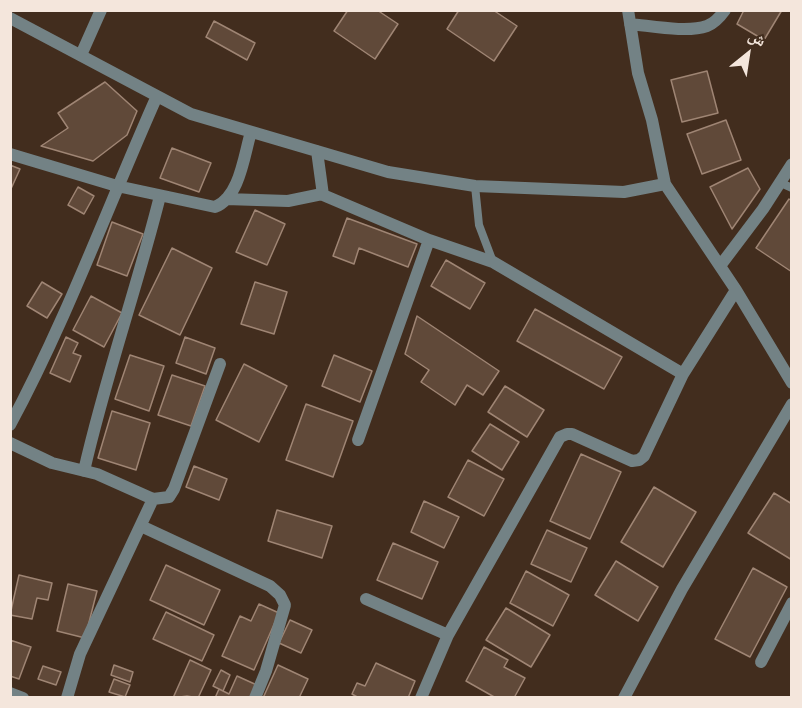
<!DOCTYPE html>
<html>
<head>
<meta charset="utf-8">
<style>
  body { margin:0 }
  #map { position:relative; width:802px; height:708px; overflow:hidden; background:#422d1e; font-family:"Source Sans 3","Noto Naskh Arabic",sans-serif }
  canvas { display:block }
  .frame { position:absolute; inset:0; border:12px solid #f4e6dc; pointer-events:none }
  .north { position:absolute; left:718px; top:24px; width:60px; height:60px; -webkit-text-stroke:4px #422d1e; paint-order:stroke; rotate:30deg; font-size:16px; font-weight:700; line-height:24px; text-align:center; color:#f4e6dc }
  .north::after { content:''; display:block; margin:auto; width:21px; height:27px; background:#f4e6dc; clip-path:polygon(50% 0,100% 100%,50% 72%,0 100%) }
</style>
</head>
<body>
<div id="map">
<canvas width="802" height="708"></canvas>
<div class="frame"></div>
<div class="north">ش</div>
</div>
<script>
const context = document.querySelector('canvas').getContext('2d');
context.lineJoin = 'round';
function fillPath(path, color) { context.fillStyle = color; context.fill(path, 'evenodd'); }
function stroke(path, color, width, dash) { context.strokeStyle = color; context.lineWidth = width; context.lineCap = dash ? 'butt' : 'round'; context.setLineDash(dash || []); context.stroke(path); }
const building = new Path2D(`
  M348,10h29l21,14 -23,35 -41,-28z
  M459,10h34l24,16 -23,35 -47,-32z
  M744,10h38l-18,30 -27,-16z
  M214,21l41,22 -8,17 -41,-23z
  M707,71l11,42 -36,9 -11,-42z
  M105,82l32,29 -10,24 -34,26 -52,-15 27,-18 -10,-15z
  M726,120l15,40 -39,14 -15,-40z
  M172,148l39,15 -12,29 -39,-14z
  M10,165l10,4 -10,22z
  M748,168l12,21 -28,40 -22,-42z
  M78,187l16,9 -10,18 -16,-9z
  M789,199l3,2v71l-36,-24z
  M255,210l30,14 -18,41 -31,-13z
  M347,218l70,26 -9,23 -49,-19 -5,16 -21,-8z
  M112,222l31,12 -16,42 -30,-11z
  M172,248l40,20 -32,67 -41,-20z
  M446,260l39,23 -15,26 -39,-23z
  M42,282l20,12 -15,24 -20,-12z
  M255,282l32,10 -13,42 -33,-10z
  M91,296l31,17 -18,34 -31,-17z
  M535,309l87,48 -18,32 -87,-48z
  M417,316l82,55 -16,24 -16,-10 -12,20 -34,-23 8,-12 -24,-16z
  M66,337l12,6 -5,10 8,3 -11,26 -20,-9z
  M185,337l30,11 -9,26 -30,-11z
  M130,355l34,11 -15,45 -34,-12z
  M334,355l38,16 -12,31 -38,-16z
  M244,364l43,22 -28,56 -43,-22z
  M172,375l33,11 -14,40 -33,-11z
  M505,386l39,24 -17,27 -39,-25z
  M306,404l47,17 -20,56 -47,-17z
  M112,411l38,12 -14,47 -38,-12z
  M490,424l29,18 -17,28 -30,-19z
  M581,454l40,18 -31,67 -40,-18z
  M468,460l36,19 -20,37 -36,-19z
  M194,466l33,13 -8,21 -33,-13z
  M654,487l42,25 -33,55 -42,-25z
  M774,493l18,11v56l-44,-27z
  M424,501l35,16 -15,31 -33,-16z
  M277,510l55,16 -10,32 -54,-17z
  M547,530l40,18 -16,34 -40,-18z
  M393,543l45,19 -16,37 -45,-19z
  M616,561l42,26 -20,34 -43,-26z
  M166,565l54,25 -16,35 -54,-25z
  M753,568l34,19 -37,70 -35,-18z
  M526,571l43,24 -16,31 -43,-23z
  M19,575l33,8 -4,17 -11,-2 -5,21 -22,-4z
  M68,584l29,7 -12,47 -28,-7z
  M259,604l20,9 -25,57 -32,-14 18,-40 11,5z
  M506,608l44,27 -19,32 -45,-27z
  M166,612l48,23 -12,26 -49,-22z
  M290,620l22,10 -11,23 -22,-10z
  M10,640l21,7 -12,32 -9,-3z
  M484,647l24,13 -4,7 21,11 -11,20h-18l-30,-17z
  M190,660l21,10 -13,28 -11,-2 -14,2z
  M376,663l39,18 -7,17h-49l-7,-4 5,-11 8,3z
  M114,665l19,7 -3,10 -19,-7z
  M278,665l30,14 -9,19h-36z
  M43,666l18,6 -5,13 -18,-6z
  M221,670l9,5 -7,16 -10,-5z
  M237,676l22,10 -5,12h-39l4,-9 10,5z
  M114,679l16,6 -5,12 -16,-5z`);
const lane = new Path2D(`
  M779,182l13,6
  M475,186l4,39 14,37`);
const street = new Path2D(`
  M628,10l10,63 14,47 13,64 71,106 56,93
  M10,18l181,96 197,58 87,14 149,6 41,-8
  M630,24c22,2 57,9 77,2 8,-3 13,-9 18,-16
  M81,55l20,-45
  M317,151l6,44 106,45 64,22 190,112 53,-84
  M10,154l107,32 98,21c25,-10 29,-52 36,-75
  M226,199l62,2 34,-7
  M720,266l43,-57 29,-45
  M10,425c57,-106 98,-219 147,-329
  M358,440l71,-200
  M10,443l42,20 45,11 56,25 16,-2 5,-8 46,-125
  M84,471c21,-93 53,-183 76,-275
  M141,526l129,60 10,9 5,10 -19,66 -11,27
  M366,599l82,36
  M761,662l31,-59
  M10,693l13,5
  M67,698l13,-44 73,-155
  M421,698l27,-63 112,-198 7,-3h5l60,27 7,-1 5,-4 39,-82
  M624,698l58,-109 110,-185`);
fillPath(building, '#604939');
stroke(building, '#9f8574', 1.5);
stroke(lane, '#738285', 8);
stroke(street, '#738285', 12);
</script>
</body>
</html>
